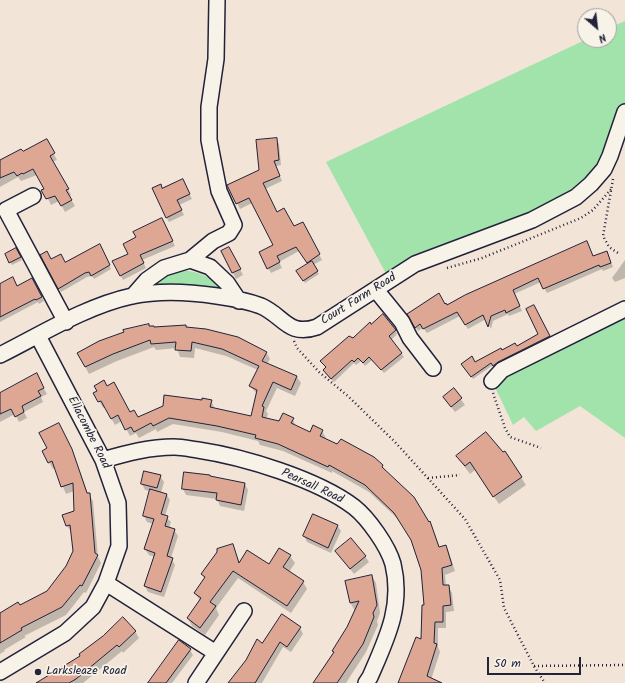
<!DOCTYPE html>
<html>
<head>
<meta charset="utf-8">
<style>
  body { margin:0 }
  #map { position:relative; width:625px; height:683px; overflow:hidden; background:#f2e4d7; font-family:Kalam,sans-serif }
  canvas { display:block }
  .north { position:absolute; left:577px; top:8px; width:40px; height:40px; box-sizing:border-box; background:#f7f3e8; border:1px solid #a29fa3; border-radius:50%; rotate:152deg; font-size:11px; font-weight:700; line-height:16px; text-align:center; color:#22223b }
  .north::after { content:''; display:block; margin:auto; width:14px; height:18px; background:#22223b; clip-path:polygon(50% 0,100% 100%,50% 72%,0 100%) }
  .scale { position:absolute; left:487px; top:657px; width:94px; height:18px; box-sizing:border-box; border:2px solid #22223b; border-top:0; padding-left:5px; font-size:12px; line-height:14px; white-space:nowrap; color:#22223b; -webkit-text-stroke:3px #f7f3e8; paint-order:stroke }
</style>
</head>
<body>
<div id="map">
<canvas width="625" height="683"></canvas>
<div class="north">N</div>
<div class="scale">50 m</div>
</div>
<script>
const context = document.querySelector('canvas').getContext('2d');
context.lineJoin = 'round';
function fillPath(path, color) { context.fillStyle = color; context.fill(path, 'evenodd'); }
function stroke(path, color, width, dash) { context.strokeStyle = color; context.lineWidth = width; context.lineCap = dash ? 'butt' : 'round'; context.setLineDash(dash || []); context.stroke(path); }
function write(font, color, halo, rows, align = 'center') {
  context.font = font + ' Kalam,sans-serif'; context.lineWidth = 3.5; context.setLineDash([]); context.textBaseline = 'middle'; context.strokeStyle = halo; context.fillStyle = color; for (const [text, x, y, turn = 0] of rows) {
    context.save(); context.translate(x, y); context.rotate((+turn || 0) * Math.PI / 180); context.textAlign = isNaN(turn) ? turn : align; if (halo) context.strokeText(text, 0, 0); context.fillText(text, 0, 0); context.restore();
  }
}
const green = new Path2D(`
  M625,21v86l-34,77 -201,97 -64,-119 259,-122h24v-12z
  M178,270c15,0 27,5 40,12l2,5 -3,3 -64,-4 1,-6z
  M625,307v131l-45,-32 -44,25 -12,-14 -11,8 -21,-44z`);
const shadow = new Path2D(`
  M276,139l3,5 2,21 -5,1 6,15 -17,8 12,24 17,14 11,1 17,32 -9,5 6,9 -14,9 -7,-12 10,-7 -9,-13 -20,11 3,6 -11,5 -11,-20 14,-7 -22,-43 -12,6 -12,-24 32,-14z
  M46,140l11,20 -5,2 19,33 -2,1 6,10 -10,6 -6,-11 -8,4 -14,-30 -16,6 -3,-4 -18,10v-22z
  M185,185l7,14 -13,6 5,10 -15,7 -3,-5 -4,-28z
  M164,224l11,22 -33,14 4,8 -23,12 -10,-19 16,-7z
  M16,249l6,11 -10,5 -6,-11z
  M102,250l9,19 -17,10 -2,-3 -5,1 -26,15 -19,-37 9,5 14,3z
  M222,252l10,2 11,21 -7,4z
  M609,256l4,11 -10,4 -1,-2 -55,24 -6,-11 -27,12 8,17 -13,5 -1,-2 -15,7 -2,8 -5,-10 -18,10 -8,-13 -33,17 -4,-5 -5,3 -9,-16 38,-9 146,-49z
  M625,260v18l-10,4 -3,-4z
  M32,279l12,22 -5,3 -1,-2 -38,20v-36l17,1z
  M534,306l16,33 -55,29 -2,-3 -20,14 -9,-12 52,-20 24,-13z
  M149,325l1,2 4,1 32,-2 1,3 79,23 4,7 -3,5 30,13 4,6 -6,13 -18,-8 -11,23 2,3 -2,5 14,4 13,-4 3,8 14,6 12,-2 4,7 -1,1 57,27 47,57 1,-1 10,26 6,-2 3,7 6,18 -10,4 1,11h2l4,7 2,18 -8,1v16h-8v19l2,5 -10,31h-31l23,-43 3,-34 -3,-36 -10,-29 -13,-21 -30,-28 -37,-21v2l-49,-22 -23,-6 -2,-4 -36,-9 -49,-8 -16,8 -1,-3 -17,9 -3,-5 -6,3 -8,-15 -7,4 -10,-18 -2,1 -8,-15 43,25 73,-17 4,8 37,8 5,-23 -7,-8 8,-16 -32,-14 -31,-8 -1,10 -14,-1 -3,-9 -21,2 -2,-3 -37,14 -28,13 -11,-21z
  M395,330l2,4 -6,6 13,17 -20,16 -12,-13 -7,6 -4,-5 -5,4 -2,-2 -20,19 -7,-7 -3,-4 3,-3 -6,-7 32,-22z
  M36,375l11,19 -6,3 2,5 -19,10 3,6 -8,4 -4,-8 -15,8v-28z
  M454,390l11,15 -10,7 -11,-14z
  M62,431l13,26 13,37 5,7 5,56 3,6 -15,30 -2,-1 -18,23 -42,21 2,1 -22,13 1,1 -5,3v-40l48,-22 19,-26 7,-15 -2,-19 -6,-7 9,-13 -1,-21 -8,3 -11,-26 -2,1 -4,-7 -1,-14z
  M505,453l21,32 -27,19 -24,-34 -5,4 -13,-17z
  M184,473l61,11 3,6 -4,21 -24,-5 -3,-7 -31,-4 -3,-6z
  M160,476l4,6 -3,11 5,1 4,6 -5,16 6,6 -2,6 5,2 4,6 -7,22 4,7 -11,32 -16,-5 -3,-6 10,-29 -6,-2 -4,-6 8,-25 -6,-2 -3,-6 7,-25 -6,-1 -3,-6z
  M337,525l4,6 -10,22 -24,-11 -3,-6z
  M232,545l8,18 29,2 21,-9 5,7 -6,9 14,10 4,7 -16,24 -53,-35 -22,30 3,7 -14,20 -13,-9 -4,-8 12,-17 -5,-8 10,-14 -3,-5z
  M336,551l29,5 4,6 -15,12z
  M372,576l4,7 4,30 -3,8 1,4 -12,27 -20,31h-29l17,-30 -1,-2 15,-23 7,-17 -5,-9z
  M300,628l3,6 -12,18 -8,-5 -21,36h-32l33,-39z
  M135,631l4,7 -16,15 -1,-2 -39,32h-45l43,-27z
  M190,650l3,5 -21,28h-23z`);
const building = new Path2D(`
  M277,138l2,22 -5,1 6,15 -17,7 14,29 7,-4 10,18 9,-4 17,32 -13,9 -11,-16 -19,9 3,6 -13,7 -8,-17 14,-7 -24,-47 -13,6 -9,-19 32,-15 -3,-30z
  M47,139l8,14 -5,3 19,33 -3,1 6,10 -11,6 -6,-10 -9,3 -5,-9 3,-1 -11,-20 -10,5 -1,-1 -5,3 -3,-4 -14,6v-18l21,-11 2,2z
  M183,179l7,15 -13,6 5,10 -16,8 -14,-30 9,-4 1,4z
  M162,218l11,23 -33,14 4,8 -24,13 -8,-15 16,-7 -5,-10 13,-7 -3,-5z
  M587,241l6,15 14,-5 4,12 -11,4 -1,-2 -56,24 -5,-11 -25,12 7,16 -14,7 -1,-3 -14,6 -3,11 -5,-12 -18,10 -8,-13 -34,17 -3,-5 -5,4 -8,-14 32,-21 6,11 1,-1 1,2 18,-10z
  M100,244l10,21 -19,11 -2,-4 -4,1 -27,16 -18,-34 7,-4 4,8 10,-5 4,8z
  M229,247l12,22 -9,4 -11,-22z
  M16,248l5,9 -12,6 -4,-9z
  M312,261l6,10 -15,10 -7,-10z
  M13,277l4,9 15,-8 10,19 -6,3 -1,-1 -35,18v-33z
  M534,305l16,31 -52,26 -5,4 -2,-3 -20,14 -10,-13 11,-8 3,6 26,-14 1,2 13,-7 2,3 21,-12 -12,-25z
  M383,314l13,16 -7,6 13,17 -21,17 -12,-13 -6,6 -5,-5 -4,4 -2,-2 -21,19 -8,-9 3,-3 -6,-6 29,-25 4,2 17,-16 1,2z
  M149,324v2h5v1l32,-2v2l20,2 32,8 29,15 -5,9 35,15 -6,14 -18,-8 -11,24 2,1 -2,10 17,4 4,-8 11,5 -3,5 19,9 3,-7 10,5 -3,6 17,8 4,-5 33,18 9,8 -1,2 32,30 15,25 1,-1 9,26 7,-2 6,20 -10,3 1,17h6l2,20 -8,1v16h-8l-1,21 3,1 -10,32 15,7h-44l18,-46 5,2 1,-34h2l-3,-35 -10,-30 -17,-27 -29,-28 -36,-20 -1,2 -50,-23 -23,-6 1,-3 -39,-9 -48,-8 -16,8 -2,-3 -17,9 -3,-5 -6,3 -7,-15 -7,4 -10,-18 -3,1 -5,-9 4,-2 -3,-5 10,-6 3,6 7,-4 16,30 4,-2 4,7 25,-11 1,-11 38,5v-2l10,2 -2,7 41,9 6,-26 -8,-4 10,-20 -37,-17 -30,-7 -1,9 -16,-1 1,-8 -25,2 -1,-4 -37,14 -28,13 -8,-14 22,-12 25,-9 -1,-2z
  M37,373l7,15 -6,3 3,5 -19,10 2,6 -9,5 -4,-8 -11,5v-21z
  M454,388l8,10 -11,9 -8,-10z
  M59,423l13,26 15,44h3l5,60 3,2 -16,31 -2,-1 -18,22 -41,21 1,2 -22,13v-30l18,-11 2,3 27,-14 19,-25 7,-15 -3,-26 -4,1 -4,-11 12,-4 -1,-28 -12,4 -9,-26 -4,2 -6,-12 5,-3 -8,-15z
  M486,432l17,20 2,-1 17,26 -29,20 -23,-35 -5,4 -9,-10z
  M144,471l17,4 -4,13 -16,-4z
  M184,472l26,3v1l35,7 -4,22 -25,-5 1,-7 -35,-4z
  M150,489l17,5 -6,20 7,2 -3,10 10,3 -8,27 6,2 -12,34 -17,-6 11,-33 -11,-4 10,-30 -11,-3z
  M313,514l25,11 -10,23 -25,-12z
  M351,538l15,18 -16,13 -15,-18z
  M233,544l6,19 8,-13 22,14 10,-16 12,7 -8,12 21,14 -17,25 -54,-35 -23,31 6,4 -16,22 -13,-10 14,-20 -7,-5 11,-16 -4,-3 16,-22v-3z
  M372,575l5,30 -4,8 1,4 -11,27 -26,39h-24l21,-31 -2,-1 15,-24 12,-26 -9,2 -5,-22z
  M282,614l19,13 -14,20 -7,-5 -25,41h-27l18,-23 11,-21 5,4z
  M123,617l13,14 -17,16 -2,-2 -41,34 -7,4h-33l44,-27 -1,-2 24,-18z
  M179,640l12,9 -25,34h-18z`);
const path = new Path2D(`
  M613,179l-10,57 6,11 9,6
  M447,268l35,-10 99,-40 12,-8 19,-22
  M294,341l3,7 22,24 30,25 46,45 70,77 35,61 4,28 31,60 10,15
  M493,393l12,35 5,9 31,11
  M428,478l32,-3
  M534,666l91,-1`);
const minor = new Path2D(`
  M33,196l-27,14 60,112
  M190,260l23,-19 16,-8 5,-8 -15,-34 -10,-51v-33l7,-48 1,-59
  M376,290l26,32 8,16 23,30
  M133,296l14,-16 17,-12 26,-8 20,7 17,16 12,18
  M0,355c42,-21 86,-49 132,-59 27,-6 59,-4 85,0 14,2 31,5 44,10 23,10 27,31 56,21l98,-63 117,-44 44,-23 15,-13 13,-15 6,-13 15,-44
  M492,381l10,-11 123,-61
  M103,460c24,-7 47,-13 71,-13 8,0 17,2 24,3 46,7 119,29 156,57 14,11 34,39 39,57 10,42 -6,74 -23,113l-4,6
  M106,583l110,70
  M0,672l65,-39 28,-26 13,-24 13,-37 -1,-43 -15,-43 -65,-124
  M196,683l48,-72`);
const markers = [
  [38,672,4,"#22223b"]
];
const streetNames = [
  ["Court Farm Road",359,300,-32],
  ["Ellacombe Road",88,433,63],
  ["Pearsall Road",312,487,25]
];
const poiNames = [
  ["Larksleaze Road",46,672]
];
fillPath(green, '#a2e3ac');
fillPath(shadow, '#0003');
fillPath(building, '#dda794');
stroke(building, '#22223b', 1);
stroke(minor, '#22223b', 18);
stroke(path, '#22223b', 2.5, [1, 3]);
stroke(minor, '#f7f3e8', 15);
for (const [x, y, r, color] of markers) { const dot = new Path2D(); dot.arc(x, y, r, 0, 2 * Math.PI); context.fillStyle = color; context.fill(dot); stroke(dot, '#f7f3e8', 1.5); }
write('12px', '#22223b', '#f7f3e8', streetNames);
write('12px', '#22223b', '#f7f3e8', poiNames, 'left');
</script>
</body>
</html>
